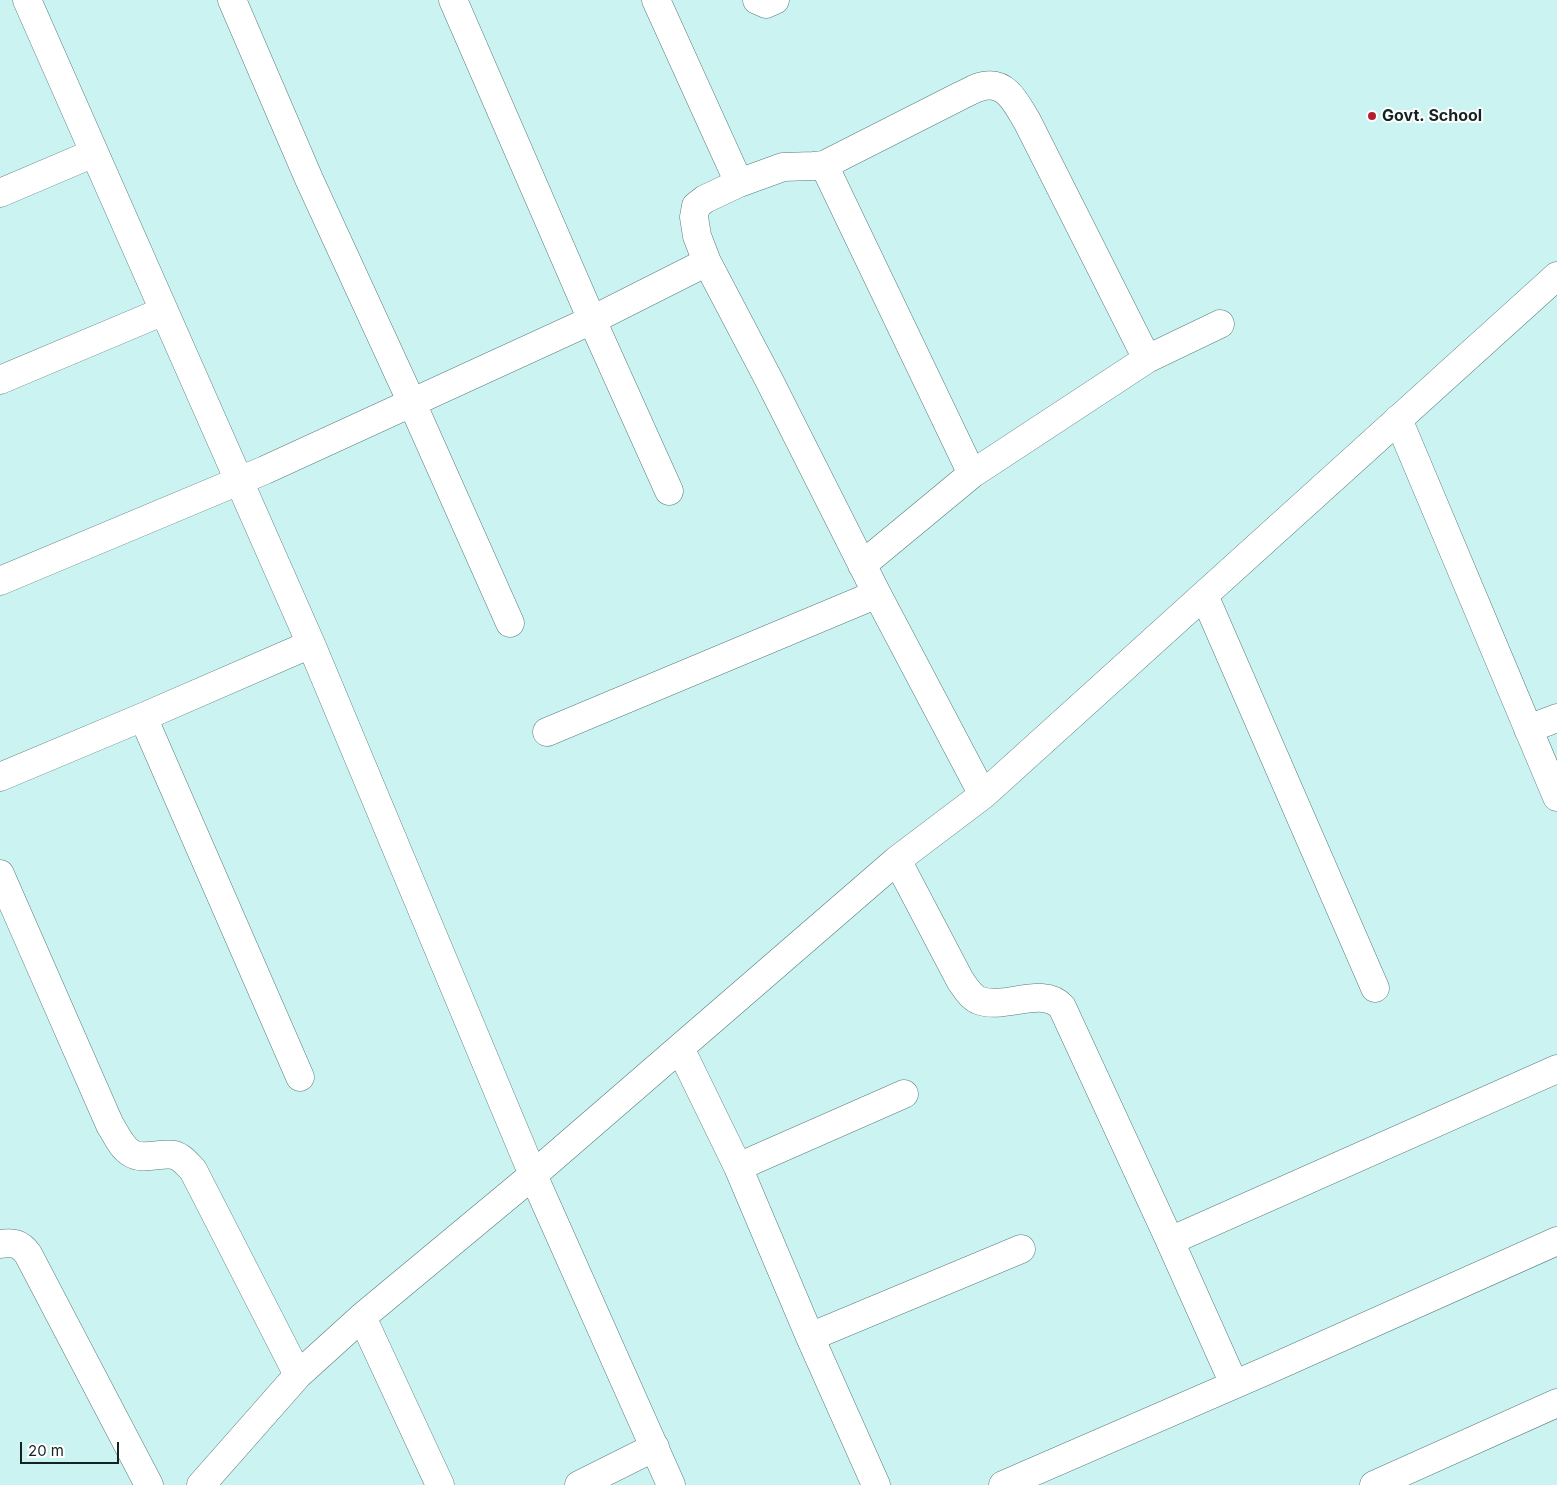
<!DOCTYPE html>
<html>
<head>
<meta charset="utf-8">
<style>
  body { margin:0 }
  #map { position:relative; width:1557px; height:1485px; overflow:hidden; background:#cbf3f2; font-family:Inter,sans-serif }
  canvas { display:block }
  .scale { position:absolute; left:20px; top:1442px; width:99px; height:22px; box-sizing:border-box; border:2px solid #132222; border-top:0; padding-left:6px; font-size:15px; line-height:18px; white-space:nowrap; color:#132222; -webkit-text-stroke:4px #fff; paint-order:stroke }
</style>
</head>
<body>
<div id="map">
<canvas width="1557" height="1485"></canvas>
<div class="scale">20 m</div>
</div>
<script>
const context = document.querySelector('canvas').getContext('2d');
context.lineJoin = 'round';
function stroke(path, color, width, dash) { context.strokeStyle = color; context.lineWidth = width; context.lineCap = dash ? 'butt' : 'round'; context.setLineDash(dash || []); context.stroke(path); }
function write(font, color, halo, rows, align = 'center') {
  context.font = font + ' Inter,sans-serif'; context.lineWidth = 4; context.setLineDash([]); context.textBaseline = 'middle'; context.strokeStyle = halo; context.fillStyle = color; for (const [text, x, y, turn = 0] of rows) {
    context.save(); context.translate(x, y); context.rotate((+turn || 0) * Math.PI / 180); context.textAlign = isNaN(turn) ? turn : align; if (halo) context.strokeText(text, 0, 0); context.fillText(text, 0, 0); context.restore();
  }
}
const minor = new Path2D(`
  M232,0l77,179 103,224 98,220
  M453,0l139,320 77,171
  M656,0l83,183
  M757,0l9,4 9,-4
  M824,165l148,309
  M0,193l94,-40
  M0,380l164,-69
  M1398,419l159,378
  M862,565l110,-91 175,-115
  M0,581l265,-111 327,-150 115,-58
  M877,594l-108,-214 -62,-118 -10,-26 -3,-19 2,-11 9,-7 34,-16 44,-16 30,-1 11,-1 138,-70c7,-3 14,-8 22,-9 23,-5 33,19 43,35l120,238 73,-35
  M1204,595l171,393
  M311,644l222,531 138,310
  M143,717l157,360
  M1528,729l29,-11
  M547,732l330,-138 106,201
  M0,777l143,-60 168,-73 -284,-644
  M897,860l63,120c5,7 10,16 18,20 26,11 65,-15 84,7l108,234
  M0,874l110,251c6,9 11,22 21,28 12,8 30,-1 43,2 8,2 14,10 19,15l105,205
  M680,1048l58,119 72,170 66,148
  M738,1167l166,-73
  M0,1244c13,-2 20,-1 28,10l121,231
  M362,1317l78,168
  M810,1337l211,-88
  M1234,1384l-64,-143 387,-172
  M201,1485l97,-110 64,-58 171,-142 364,-315 86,-65 574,-519
  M579,1485l76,-38
  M1003,1485l265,-115 289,-129
  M1374,1485l183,-82`);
const markers = [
  [1372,116,5,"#b2202f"]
];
const poiNames = [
  ["Govt. School",1382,116]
];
stroke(minor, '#567b7a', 29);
stroke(minor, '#fff', 28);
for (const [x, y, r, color] of markers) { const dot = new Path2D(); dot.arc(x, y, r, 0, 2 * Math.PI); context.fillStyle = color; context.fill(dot); stroke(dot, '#fff', 2); }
write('bold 16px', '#132222', '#fff', poiNames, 'left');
</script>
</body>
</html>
